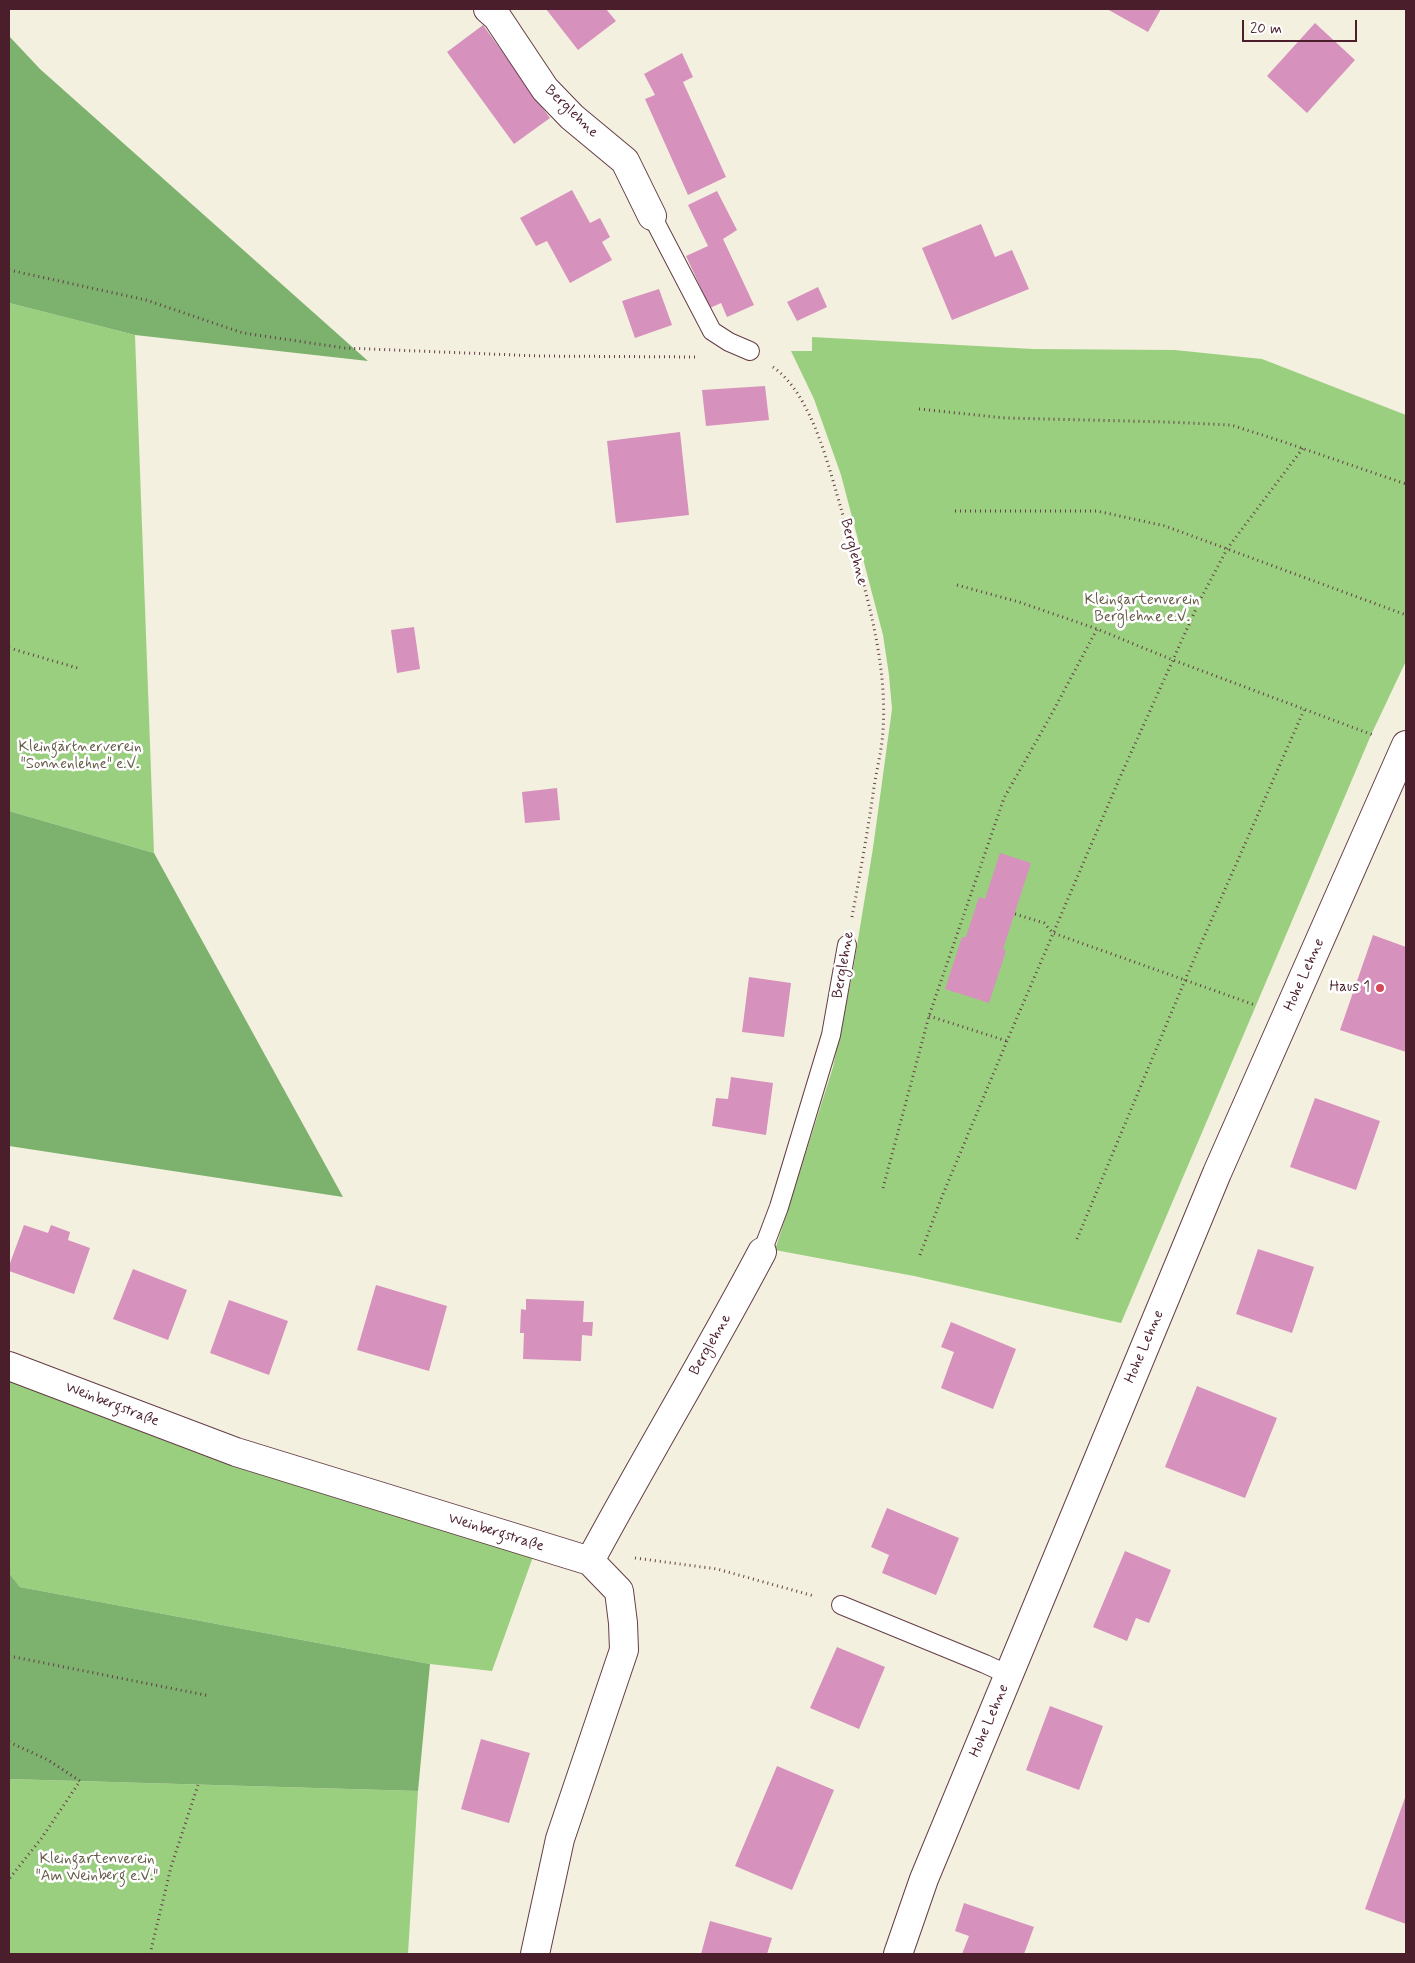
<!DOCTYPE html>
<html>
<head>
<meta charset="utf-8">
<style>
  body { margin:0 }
  #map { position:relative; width:1415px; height:1963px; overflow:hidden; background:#f4f0df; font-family:Mynerve,sans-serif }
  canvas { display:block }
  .frame { position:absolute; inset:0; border:10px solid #4a1f2b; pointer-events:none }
  .scale { position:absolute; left:1242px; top:20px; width:115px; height:22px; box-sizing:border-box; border:2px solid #4a1f2b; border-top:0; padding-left:6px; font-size:15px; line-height:18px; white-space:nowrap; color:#4a1f2b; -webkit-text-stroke:4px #fff; paint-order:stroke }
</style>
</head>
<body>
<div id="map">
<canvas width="1415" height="1963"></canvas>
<div class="frame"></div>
<div class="scale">20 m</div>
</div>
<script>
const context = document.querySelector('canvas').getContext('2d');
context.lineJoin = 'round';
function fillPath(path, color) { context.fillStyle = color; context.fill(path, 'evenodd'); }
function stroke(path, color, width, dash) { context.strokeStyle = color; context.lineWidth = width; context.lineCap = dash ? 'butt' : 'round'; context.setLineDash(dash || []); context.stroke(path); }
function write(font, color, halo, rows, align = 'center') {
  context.font = font + ' Mynerve,sans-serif'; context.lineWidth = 5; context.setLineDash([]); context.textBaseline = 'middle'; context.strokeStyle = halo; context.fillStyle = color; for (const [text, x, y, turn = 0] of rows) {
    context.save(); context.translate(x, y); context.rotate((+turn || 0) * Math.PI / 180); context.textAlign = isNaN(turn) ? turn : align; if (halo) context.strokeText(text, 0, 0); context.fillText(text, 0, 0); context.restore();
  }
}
const green = new Path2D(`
  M9,303l126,32 19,518 -145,-42z
  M812,337l221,12 142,1 87,9 144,56v246l-35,74 -250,588 -207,-47 -139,-26 58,-183 19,-91 21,-128 19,-139 -3,-34 -6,-40 -42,-160 -27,-76 -23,-48h21z
  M9,1378l525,176 -42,117 -62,-7 -410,-77 -11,-14z
  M9,1779l409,12 -10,163h-399z`);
const forest = new Path2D(`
  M9,36l31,33 328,292 -233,-26 -126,-32z
  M9,811l145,42 189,344 -334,-51z
  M9,1573l11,14 410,77 -12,127 -409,-12z`);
const building = new Path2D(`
  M546,9h60l10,12 -38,29z
  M1107,9h54l-13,23z
  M1315,23l40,37 -48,53 -40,-37z
  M483,25l67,93 -36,26 -67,-92z
  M682,53l11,24 -10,5 43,95 -38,18 -43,-96 10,-4 -11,-21z
  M572,190l18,33 10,-5 10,19 -8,5 10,18 -42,23 -23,-42 -11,5 -16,-28z
  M717,191l20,39 -14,9 31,66 -27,12 -6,-14 -11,5 -24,-52 22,-10 -20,-41z
  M981,224l14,33 17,-7 17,39 -77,31 -30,-72z
  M818,287l9,20 -30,14 -10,-19z
  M659,289l13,36 -37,13 -13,-37z
  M765,386l4,34 -63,6 -4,-36z
  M680,432l9,83 -73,8 -9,-82z
  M414,627l6,42 -23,4 -6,-43z
  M557,788l3,32 -35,3 -3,-31z
  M1000,853l31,10 -28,86 3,2 -17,52 -44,-14 17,-52h4l13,-40 6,2z
  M1373,935l33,12v105l-66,-22z
  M749,977l42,6 -7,54 -42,-5z
  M731,1077l42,6 -7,52 -54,-9 4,-28 12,1z
  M1315,1098l65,23 -24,69 -66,-23z
  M24,1225l24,8 3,-8 19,7 -2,8 22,8 -16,46 -65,-23v-5z
  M1258,1249l56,18 -22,66 -56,-19z
  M133,1269l54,21 -19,50 -55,-21z
  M376,1285l71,21 -18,65 -72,-21z
  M526,1299l58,2 -1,21h10l-1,14 -10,-1 -1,26 -58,-2 1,-26h-4l1,-24 5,1z
  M229,1300l59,21 -19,54 -59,-22z
  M951,1322l65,27 -23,60 -52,-21 13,-36 -13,-5z
  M1197,1386l80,32 -32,80 -80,-31z
  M887,1508l72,30 -23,57 -54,-22 7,-18 -18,-8z
  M1125,1551l46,19 -22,53 -13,-5 -9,23 -34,-14z
  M837,1647l48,20 -26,62 -49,-21z
  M1050,1706l53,20 -24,64 -53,-20z
  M481,1739l49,14 -21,70 -48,-14z
  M777,1766l57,24 -42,100 -57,-24z
  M1406,1795v129l-41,-15z
  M964,1903l70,24 -10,27h-62l7,-18 -14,-5z
  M710,1921l62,17 -5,16h-66z`);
const path = new Path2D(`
  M9,270l137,30 97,33 102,15 194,8 157,1
  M773,367c39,27 56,101 69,145 21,66 46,148 41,218 -1,19 -6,38 -9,57 -6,43 -14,87 -22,130
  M919,409l86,9 161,4 65,3 50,16 125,43
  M955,511h142l68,15 241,89
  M957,585l62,17 78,27 76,31 200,75
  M9,648l72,21
  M1015,914l29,9 9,10 202,72
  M929,1016l78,25
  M883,1188l46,-172 75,-218 46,-81 47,-88
  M1077,1239l108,-259 119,-270
  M920,1255l21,-56 66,-158 114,-266 79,-175 27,-51 76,-101
  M635,1558l82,11 97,27
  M9,1656l201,40
  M9,1742l39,18 32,21 -39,58 -32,40
  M150,1954l21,-87 27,-82`);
const service = new Path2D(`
  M652,216l60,115 17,11 21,9
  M762,1252l17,-45 52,-172 16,-90
  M841,1605l144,59 24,11`);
const minor = new Path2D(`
  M488,9l9,8 48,72 27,28 53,44 27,55
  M9,1366l227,86 354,109 29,30 4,32 1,27 -64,189 -25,115
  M590,1561c56,-104 117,-205 172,-309
  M898,1954l26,-75 293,-706 189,-428`);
const markers = [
  [1380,988,5,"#d1495b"]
];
const streetNames = [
  ["Berglehne",571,112,44],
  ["Berglehne",853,552,75],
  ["Berglehne",844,965,-80],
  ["Hohe Lehne",1305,975,-66],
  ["Berglehne",711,1345,-60],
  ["Hohe Lehne",1145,1347,-67],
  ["Weinbergstraße",112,1405,21],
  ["Weinbergstraße",496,1533,17],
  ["Hohe Lehne",990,1721,-67]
];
const parkNames = [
  ["Kleingartenverein",1142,601],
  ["Berglehne e.V.",1142,618],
  ["Kleingärtnerverein",80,748],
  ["\"Sonnenlehne\" e.V.",80,765],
  ["Kleingartenverein",97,1860],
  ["\"Am Weinberg e.V.\"",97,1877]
];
const poiNames = [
  ["Haus 1",1370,988]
];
fillPath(green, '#9bcf80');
fillPath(forest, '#7cb26e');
fillPath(building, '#d691bd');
stroke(service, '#643e46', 20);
stroke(minor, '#643e46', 30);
stroke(path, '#643e46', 3, [1, 4]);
stroke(service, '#fff', 18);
stroke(minor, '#fff', 28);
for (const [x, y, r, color] of markers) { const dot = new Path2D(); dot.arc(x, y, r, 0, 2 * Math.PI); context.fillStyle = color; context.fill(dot); stroke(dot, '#fff', 2); }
write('15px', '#4a1f2b', '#fff', streetNames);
write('15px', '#665d49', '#fff', parkNames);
write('15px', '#4a1f2b', '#fff', poiNames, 'right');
</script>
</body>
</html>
